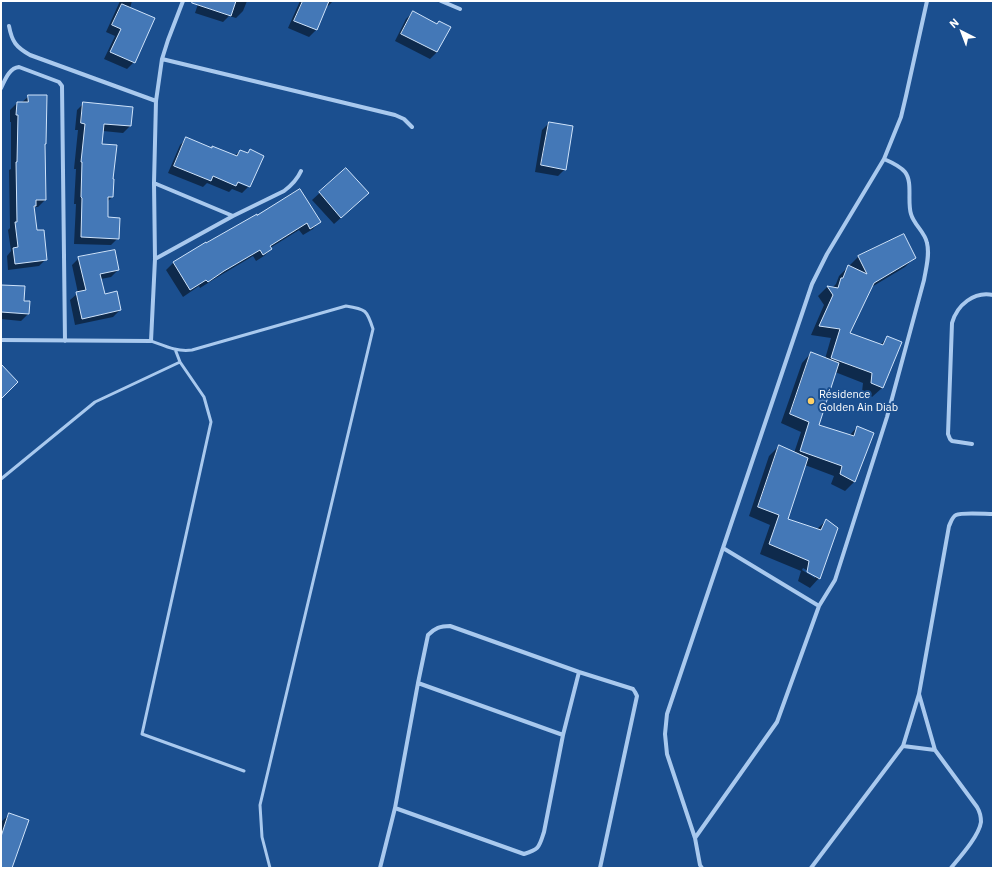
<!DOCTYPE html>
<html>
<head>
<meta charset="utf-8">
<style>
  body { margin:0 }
  #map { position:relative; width:994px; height:869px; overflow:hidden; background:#1b4f8f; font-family:"IBM Plex Sans",sans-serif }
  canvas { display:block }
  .frame { position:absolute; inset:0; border:2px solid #fff; pointer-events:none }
  .north { position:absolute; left:942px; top:12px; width:40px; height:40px; -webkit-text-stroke:3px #1b4f8f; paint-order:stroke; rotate:318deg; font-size:11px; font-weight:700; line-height:16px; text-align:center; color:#fff }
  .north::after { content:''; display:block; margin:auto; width:14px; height:18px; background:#fff; clip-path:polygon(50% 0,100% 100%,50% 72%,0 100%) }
</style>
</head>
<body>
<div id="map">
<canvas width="994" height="869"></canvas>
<div class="frame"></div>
<div class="north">N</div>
</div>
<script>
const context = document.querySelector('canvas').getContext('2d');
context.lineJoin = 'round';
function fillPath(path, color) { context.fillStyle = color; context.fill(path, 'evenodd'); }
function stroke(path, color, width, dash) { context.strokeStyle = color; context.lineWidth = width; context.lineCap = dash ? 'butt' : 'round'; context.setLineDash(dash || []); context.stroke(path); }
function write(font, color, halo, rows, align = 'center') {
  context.font = font + ' "IBM Plex Sans",sans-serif'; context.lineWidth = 4; context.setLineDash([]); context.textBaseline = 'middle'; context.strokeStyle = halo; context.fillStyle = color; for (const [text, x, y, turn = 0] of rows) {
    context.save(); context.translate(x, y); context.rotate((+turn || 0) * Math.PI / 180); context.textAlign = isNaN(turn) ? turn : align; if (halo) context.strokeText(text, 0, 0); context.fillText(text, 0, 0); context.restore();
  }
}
const shadow = new Path2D(`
  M120,1h12l-2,7 23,11 -19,43 -7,7 -23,-10 11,-23 -9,-4z
  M199,1h48l-4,10 -7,7 -7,-2 -6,6 -28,-9z
  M300,1h33l-5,5 -2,-1 -10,25 -7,7 -21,-9z
  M413,12l24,12 2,-2 -2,30 -7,7 -35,-18 11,-22z
  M29,96l15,48 1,56 -7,7h-5l4,25 9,27 -7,7 -31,4 -1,-14 4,-5 -3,-21 2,-2 -1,-58 2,-1v-47h-1v-12l7,-7h4z
  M84,103l46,23 -7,7 -20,-2 -2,14 12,35 -1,17 -5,5v16l11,20 -7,7 -37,-1 2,-40h-2l2,-35h-2l4,-39h-3l2,-20z
  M549,123l16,46 -7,7 -23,-4 7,-42z
  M187,138l24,10 1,-1 22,9 6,-5 7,3 3,-4 -1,36 -7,7 -10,-4 -3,3 -22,-9 -4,4 -35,-14 12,-28zM234,179l14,6v2l-15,-6z
  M346,169l15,31 -27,24 -22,-24z
  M256,216l63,6 -6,7 -10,6 -4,-5 -29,18 1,1 -7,7 -8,5 -3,-5 -37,22 -16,10 -1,-2 -16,11 -17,-27 7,-7 32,-20z
  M859,256l56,1 -10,10 -35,21 -21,46 31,11 8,-8 13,5 -19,46 -10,9 -10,-5 1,-9 -28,-11 -17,54 31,10 8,-9 15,7 -18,48 -9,9 -14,-7 3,-8 -29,-11 -18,55 30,9 10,-9 9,8 -17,50 -9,10 -12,-7 3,-10 -41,-17 10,-29 -21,-9 20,-60 10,-10 15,7 7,-21 -20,-9 21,-60 9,-10 14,6 6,-21 -20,-3 13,-30 -6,-9 9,-9 5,1 4,-4 3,-8zM803,568l12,7v3l-13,-8z
  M79,258l39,12 -7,7 -10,2 3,16 16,15 -7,7 -38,8 -5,-25 8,-7 -6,-28z
  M1,286l22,16 5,12 -7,7 -20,-2z
  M9,815l2,53h-10v-42l1,-5z`);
const building = new Path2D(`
  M193,1h43l-5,15 -39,-13z
  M303,1h26l-12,29 -23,-9z
  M122,4l33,14 -20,45 -25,-11 11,-23 -9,-4z
  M413,11l24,13 2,-3 12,6 -14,25 -36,-18z
  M28,95h19l-1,49h-1l1,56h-10v6h-2l3,24h7l3,30 -32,4 -2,-16 5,-1 -3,-25h2l-1,-60h1l1,-47h-2l1,-13h11z
  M83,102l50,5 -2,19 -27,-2 -2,20 15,1 -4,34h1l-1,18h-5v20l12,1 -1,21 -38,-2 1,-39 -1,-1 1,-35h-1l4,-38 -4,-1z
  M549,122l24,4 -7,44 -25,-5z
  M186,137l26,11v-2l25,10 3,-6 8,3 2,-4 14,7 -14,31 -12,-5 -2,4 -23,-10 -2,5 -37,-15z
  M346,168l23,25 -28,25 -22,-26z
  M300,189l21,33 -11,7 -3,-6 -37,23 2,3 -9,6 -3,-5 -36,21 -16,11 -2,-2 -16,10 -17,-28 33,-20v1l51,-29v1z
  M904,234l12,24 -42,25 -24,50 33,12 4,-9 15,6 -19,46 -12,-5 1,-10 -41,-15 9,-29 -21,-3 14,-31 -6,-9 11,2 3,-10h2l5,-13 19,9 -9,-18z
  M115,250l4,20 -19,4 5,20 12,-3 4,19 -39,9 -6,-27 10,-2 -8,-33z
  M1,285l24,1 -1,15h6l-1,13 -28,-2z
  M811,352l28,11 -20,62 35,11 3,-10 17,7 -19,49 -15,-8 2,-8 -42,-15 9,-29 -19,-8z
  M1,364l17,18 -17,17z
  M779,445l29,13 -20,61 33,11 5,-11 12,9 -18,51 -13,-7 2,-11 -40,-17 10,-29 -21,-8z
  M9,813l20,7 -17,48h-11v-31z`);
const lane = new Path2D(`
  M151,341c14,5 25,11 41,9l154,-44c20,3 21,4 27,23l-113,476 2,32 8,31
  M180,362l24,35 7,25 -69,312 102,37
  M1,479l94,-77 85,-40 -5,-13`);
const street = new Path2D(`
  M441,1l19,8
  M9,26c3,16 7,21 21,29l126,46
  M162,59l233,56 9,4 8,8
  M1,88c4,-8 8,-20 18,-21l40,15 3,4 3,255
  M154,183l79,33
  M155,259l78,-43 51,-25c8,-6 13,-11 17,-20
  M1,340l150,1 4,-82 -1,-76 2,-82 6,-42 6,-19 15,-39
  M972,444l-20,-3 -2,-2 -2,-5 4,-111c5,-18 22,-32 41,-28
  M723,548l96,58
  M418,683l145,52
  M919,694l16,56 42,57c3,5 4,10 4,15 -2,14 -21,35 -30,46
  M903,746l32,4
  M395,808l129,46c16,-5 15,-7 20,-22l19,-97 16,-63
  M695,838l82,-116 42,-116 16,-26 52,-163 37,-137c2,-12 6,-25 3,-37 -2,-11 -13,-18 -16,-29 -4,-12 2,-32 -6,-42 -5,-6 -14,-10 -21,-13
  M380,868l15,-60 23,-125 10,-48c7,-7 12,-9 22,-9l129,46 54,17 2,3 2,4 -37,172
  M702,868l-2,-3 -5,-27 -28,-84 -2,-20 2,-20 145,-430 15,-30 57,-95 17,-42 5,-21 21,-95
  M811,868l92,-122 16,-52 30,-168c2,-4 3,-9 7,-11 6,-3 29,-1 37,-1`);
const markers = [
  [811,401,4,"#ffd166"]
];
const poiNames = [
  ["Résidence",819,395],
  ["Golden Ain Diab",819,408]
];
fillPath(shadow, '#0007');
fillPath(building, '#4478b7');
stroke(building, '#cfe3fa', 1);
stroke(lane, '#a9c9ee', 3);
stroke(street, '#a9c9ee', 4);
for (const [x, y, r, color] of markers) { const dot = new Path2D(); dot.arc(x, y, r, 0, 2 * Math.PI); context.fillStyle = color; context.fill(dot); stroke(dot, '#1b4f8f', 1.5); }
write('11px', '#fff', '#1b4f8f', poiNames, 'left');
</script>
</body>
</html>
